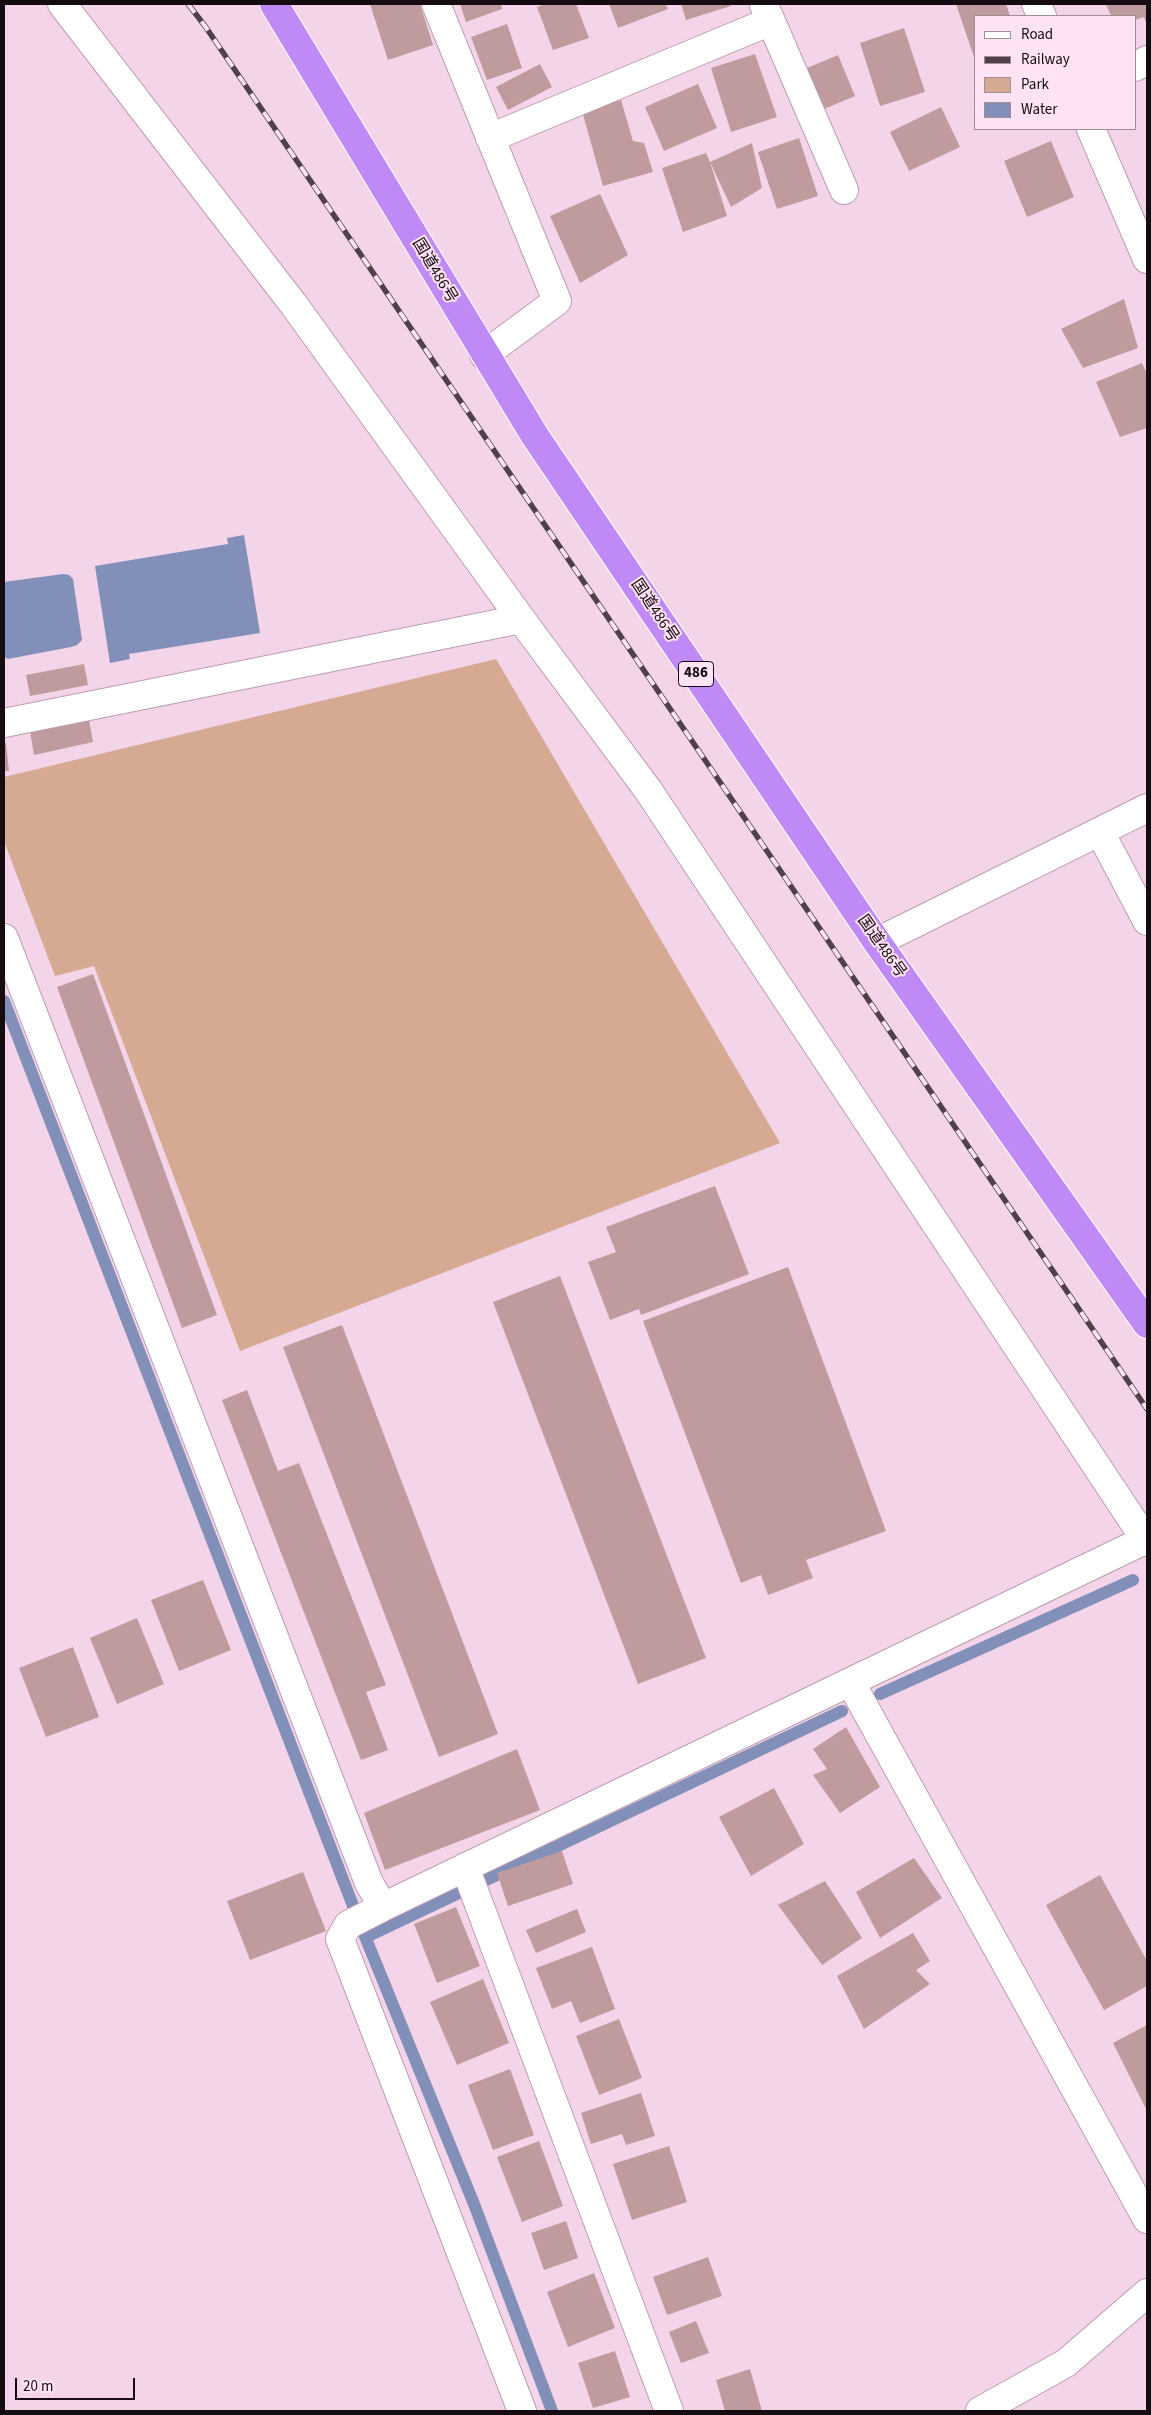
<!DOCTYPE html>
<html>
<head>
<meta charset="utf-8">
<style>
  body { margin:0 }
  #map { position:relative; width:1151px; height:2415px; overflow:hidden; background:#f3d4e8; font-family:"Source Sans 3",sans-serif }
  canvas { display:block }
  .frame { position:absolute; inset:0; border:5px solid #150b11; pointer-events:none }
  .legend { position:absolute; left:974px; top:15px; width:162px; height:115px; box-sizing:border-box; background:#fde3f3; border:1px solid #a08d99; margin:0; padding:6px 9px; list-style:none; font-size:15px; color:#150b11 }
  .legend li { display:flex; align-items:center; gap:10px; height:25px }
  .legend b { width:25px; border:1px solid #a08d99 }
  .scale { position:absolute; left:15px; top:2378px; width:120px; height:22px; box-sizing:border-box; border:2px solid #150b11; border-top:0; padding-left:6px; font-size:15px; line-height:18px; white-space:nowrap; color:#150b11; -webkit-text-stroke:4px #fde3f3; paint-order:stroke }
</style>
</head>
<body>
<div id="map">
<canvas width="1151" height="2415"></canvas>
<div class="frame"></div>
<ul class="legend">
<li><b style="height:6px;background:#fff"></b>Road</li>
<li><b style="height:6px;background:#4f404a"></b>Railway</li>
<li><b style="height:14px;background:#d6a992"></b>Park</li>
<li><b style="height:14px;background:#828fb9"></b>Water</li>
</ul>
<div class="scale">20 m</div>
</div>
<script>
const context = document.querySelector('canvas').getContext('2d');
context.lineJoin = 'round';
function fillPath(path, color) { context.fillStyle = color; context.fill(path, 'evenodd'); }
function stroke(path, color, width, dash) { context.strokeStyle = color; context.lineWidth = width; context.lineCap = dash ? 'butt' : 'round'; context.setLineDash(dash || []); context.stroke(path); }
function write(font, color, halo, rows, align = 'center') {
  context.font = font + ' "Source Sans 3","Noto Sans JP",sans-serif'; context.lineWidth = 4; context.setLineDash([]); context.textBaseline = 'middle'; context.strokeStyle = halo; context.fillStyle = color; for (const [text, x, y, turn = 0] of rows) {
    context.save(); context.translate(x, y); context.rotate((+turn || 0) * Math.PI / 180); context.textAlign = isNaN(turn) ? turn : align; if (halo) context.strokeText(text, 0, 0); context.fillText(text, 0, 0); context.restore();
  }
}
const green = new Path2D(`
  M496,659l284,484 -540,208 -146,-385 -39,10 -51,-135v-64z`);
const water = new Path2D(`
  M244,535l16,98 -131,21 1,5 -20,4 -15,-97 133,-22 -1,-6z
  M63,574l6,1 4,4 9,61 -5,5 -6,2 -63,12 -4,-2v-75z`);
const stream = new Path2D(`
  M4,1001l358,928 112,275 78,207
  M880,1694l253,-114
  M366,1937l476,-226`);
const building = new Path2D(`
  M370,4h50l13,41 -45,15z
  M460,4h41l1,5 -36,13z
  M545,4h31l13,34 -36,12 -16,-43z
  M609,4h57l2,5 -50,19z
  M681,4h49l1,2 -45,14z
  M956,4h50l4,12h-35v44z
  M1106,4h41v21l-3,-8 -9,3v-4h-24z
  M507,24l15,44 -35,12 -16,-43z
  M904,28l21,64 -45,14 -20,-63z
  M755,54l22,63 -46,15 -20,-64z
  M838,55l17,41 -31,13 -17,-41z
  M540,64l12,23 -44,23 -12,-23z
  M698,84l19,44 -53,23 -19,-44z
  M621,100l12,41 11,2 9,29 -50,14 -21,-75z
  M941,107l19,40 -51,24 -19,-39z
  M799,138l19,58 -41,13 -19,-57z
  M1051,141l23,56 -47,20 -23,-56z
  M752,143l10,45 -31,19 -21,-45 17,54 -44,16 -21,-64 44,-15 4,9z
  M600,194l28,61 -48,28 -30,-67z
  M1124,299l14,49 -55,20 -22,-39z
  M1142,363l5,11v54l-27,9 -24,-55z
  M84,664l4,21 -58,11 -4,-21z
  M89,720l4,22 -59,13 -4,-24z
  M4,743h2l3,28h-5z
  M93,974l124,341 -35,13 -125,-341z
  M715,1186l34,88 -108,41 -2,-6 -29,11 -22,-58 28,-10 -10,-25z
  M788,1267l98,264 -80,29 7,18 -45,17 -7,-20 -20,8 -98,-262z
  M560,1276l146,382 -68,26 -145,-382z
  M342,1325l156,409 -59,23 -156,-410z
  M247,1390l31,81 21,-8 87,222 -20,7 22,58 -27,10 -139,-360z
  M203,1580l28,70 -52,21 -28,-71z
  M137,1618l27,66 -47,20 -27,-66z
  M73,1647l26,70 -53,20 -27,-69z
  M846,1727l34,60 -40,26 -27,-38 14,-6 -14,-20z
  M517,1749l23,61 -155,60 -21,-57z
  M774,1788l30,56 -53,32 -32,-59z
  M562,1851l11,33 -65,22 -11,-33z
  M914,1858l28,40 -62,40 -24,-46z
  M303,1872l23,59 -76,29 -23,-59z
  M1100,1875l47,86v25l-43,24 -58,-105z
  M825,1881l37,57 -40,27 -44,-60z
  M456,1907l24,59 -43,17 -23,-59z
  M577,1909l9,23 -50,21 -10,-23z
  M913,1933l17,28 -14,9 14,14 -66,45 -27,-53z
  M592,1947l23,62 -35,14 -9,-22 -19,8 -16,-41z
  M483,1979l26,64 -52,22 -27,-63z
  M619,2019l23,59 -43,17 -23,-59z
  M1147,2025v86l-34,-68z
  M510,2069l24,66 -41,15 -25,-65z
  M641,2093l14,43 -29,9 -4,-11 -31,10 -10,-31z
  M539,2141l24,65 -41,16 -25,-65z
  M669,2146l18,56 -55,18 -19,-56z
  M566,2221l12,37 -34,12 -13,-37z
  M708,2257l14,39 -55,19 -14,-38z
  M594,2273l21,55 -47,19 -21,-55z
  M696,2321l13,32 -28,10 -12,-31z
  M615,2351l15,46 -37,11 -15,-45z
  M750,2369l12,42h-37l-9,-31z`);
const street = new Path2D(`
  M62,4l232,301 227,314 127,171 499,752
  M436,4l121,297 -73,54
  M1036,4l6,12
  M764,5l80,185
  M1135,67l12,-7
  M1091,129l56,130
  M490,138l281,-117
  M4,723l517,-104
  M1100,832l47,89
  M4,938l365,945 14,24 -35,18 -8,14 182,472
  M877,942l270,-134
  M851,1683l296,536
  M465,1867l204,544
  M383,1907l764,-368
  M980,2411l86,-48 81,-70`);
const highway = new Path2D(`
  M274,4l261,432 342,506 270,382`);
const rail = new Path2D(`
  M188,4l17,22 942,1383`);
const shields = [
  [696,674,35]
];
const shieldNames = [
  ["486",696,674]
];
const streetNames = [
  ["国道486号",434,271,59],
  ["国道486号",654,611,56],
  ["国道486号",881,947,55]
];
fillPath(green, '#d6a992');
fillPath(water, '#828fb9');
stroke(stream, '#828fb9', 12);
fillPath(building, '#c09b9e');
stroke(street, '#bc9eb1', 30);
stroke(highway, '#fff', 30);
stroke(street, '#fff', 28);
stroke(highway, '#bf8af6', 28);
stroke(rail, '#4f404a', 5.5);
stroke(rail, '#fde3f3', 4, [11]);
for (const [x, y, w] of shields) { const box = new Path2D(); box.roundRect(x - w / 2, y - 12.5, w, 25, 4); context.fillStyle = '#fde3f3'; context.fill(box); stroke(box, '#150b11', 1); }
write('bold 15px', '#150b11', null, shieldNames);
write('16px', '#150b11', '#fde3f3', streetNames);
</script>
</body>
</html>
